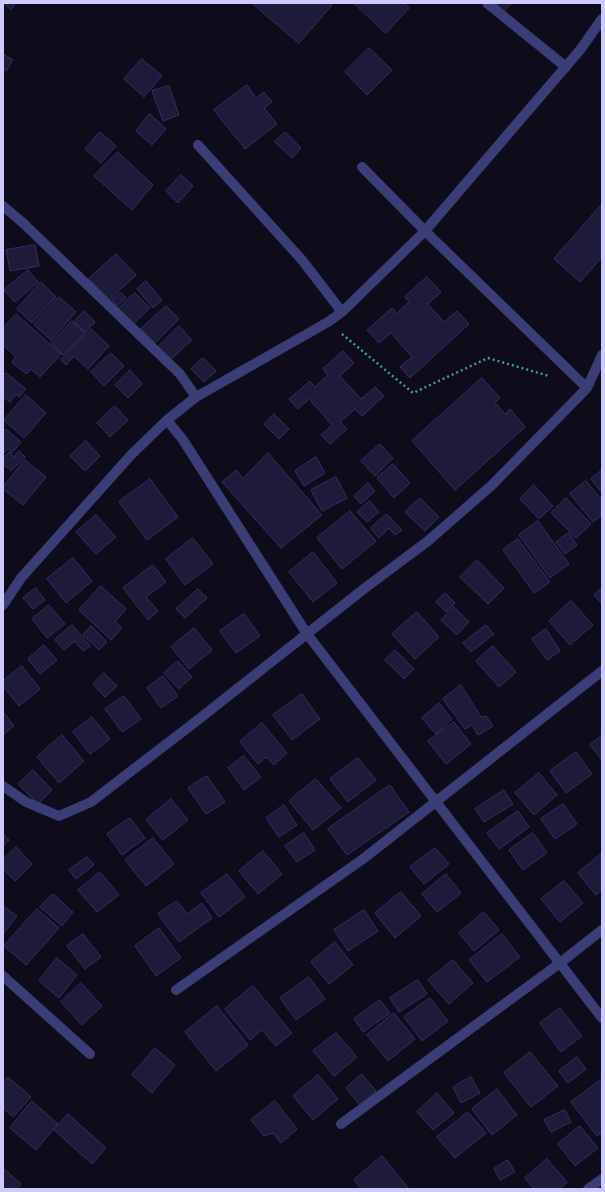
<!DOCTYPE html>
<html>
<head>
<meta charset="utf-8">
<style>
  body { margin:0 }
  #map { position:relative; width:605px; height:1192px; overflow:hidden; background:#0e0c1b; font-family:Cabin,sans-serif }
  canvas { display:block }
  .frame { position:absolute; inset:0; border:4px solid #cdcbfb; pointer-events:none }
</style>
</head>
<body>
<div id="map">
<canvas width="605" height="1192"></canvas>
<div class="frame"></div>
</div>
<script>
const context = document.querySelector('canvas').getContext('2d');
context.lineJoin = 'round';
function fillPath(path, color) { context.fillStyle = color; context.fill(path, 'evenodd'); }
function stroke(path, color, width, dash) { context.strokeStyle = color; context.lineWidth = width; context.lineCap = dash ? 'butt' : 'round'; context.setLineDash(dash || []); context.stroke(path); }
const building = new Path2D(`
  M4,3h12l-5,6z
  M252,3h78l2,2 -33,38z
  M354,3h50l5,5 -23,25z
  M491,3h21l-10,10z
  M369,48l23,22 -25,25 -22,-23z
  M3,54l10,6 -7,11 -3,-2z
  M142,59l20,17 -18,21 -20,-18z
  M247,85l9,13 8,-6 8,10 -8,6 13,16 -32,25 -31,-39z
  M169,86l10,29 -16,6 -11,-30z
  M150,114l16,15 -14,16 -16,-14z
  M100,132l16,14 -15,17 -16,-14z
  M285,132l16,16 -9,10 -17,-16z
  M118,152l35,33 -21,25 -38,-34z
  M181,175l12,11 -15,17 -12,-12z
  M602,204v53l-22,25 -26,-23z
  M35,245l4,21 -29,5 -4,-21z
  M116,254l20,21 -27,25 -20,-21z
  M28,270l10,12 -23,20 -11,-12z
  M427,277l14,15 -13,12 16,18 13,-11 12,13 -59,54 -10,-11 12,-10 -21,-24 -12,10 -12,-13 25,-22 5,5 12,-11 -4,-5z
  M146,281l16,19 -9,8 -16,-19z
  M41,282l15,15 -24,26 -15,-14z
  M121,293l5,5 -9,8 -5,-6z
  M135,293l15,15 -18,17 -15,-15z
  M59,297l17,15 -25,28 -17,-15z
  M166,306l13,13 -24,24 -14,-14z
  M84,311l11,11 -10,10 -11,-10z
  M16,314l45,40 -21,23 -9,-8 -5,5 -14,-12 4,-5 -13,-12v-17z
  M72,321l13,12 -22,22 -12,-12z
  M179,326l13,14 -22,20 -12,-13z
  M91,329l18,17 -21,23 -14,-13 -8,9 -5,-5z
  M343,351l11,12 -14,13 21,23 14,-12 9,9 -22,20 -7,-7 -15,13 7,7 -17,15 -9,-9 11,-10 -23,-26 -11,10 -9,-10 21,-18 5,6 13,-12 -5,-6z
  M111,353l13,13 -20,20 -13,-14z
  M203,358l13,13 -12,11 -13,-13z
  M130,370l12,14 -14,14 -13,-13z
  M6,373l20,16 -7,8 -3,-3 -6,8 -7,-5v-21z
  M482,378l18,20 -5,5 10,11 5,-5 15,18 -70,63 -43,-49z
  M26,395l20,18 -22,25 -20,-18z
  M115,406l13,14 -18,17 -13,-14z
  M274,414l15,15 -10,10 -15,-15z
  M6,429l15,13 -9,11 -4,-4 -4,4 -1,-1v-20z
  M86,441l14,15 -15,15 -15,-15z
  M380,444l13,14 -18,18 -14,-15z
  M19,451l6,6 -14,14 -8,-7v-6l6,-6 5,5z
  M268,453l54,62 -41,33 -59,-66 14,-12 7,8z
  M316,457l9,16 -21,13 -9,-15z
  M25,460l21,17 -23,28 -20,-16v-2z
  M393,464l17,19 -16,15 -17,-20z
  M602,470v23l-11,-14z
  M336,477l11,21 -25,13 -11,-21z
  M150,479l28,38 -31,23 -28,-38z
  M586,481l16,19v15l-9,7 -23,-28z
  M368,483l7,8 -14,13 -7,-8z
  M534,485l19,21 -14,13 -19,-20z
  M420,498l19,19 -14,14 -20,-19z
  M566,498l25,26 -15,14 -25,-25z
  M370,501l9,11 -12,10 -10,-10z
  M350,511l26,30 -34,28 -25,-31z
  M387,514l15,16 -7,5 -6,-7 -10,10 -8,-10z
  M96,515l20,22 -20,17 -20,-22z
  M538,521l31,43 -19,14 -31,-43z
  M569,533l8,12 -12,9 -9,-12z
  M193,538l20,26 -28,21 -19,-26z
  M518,539l32,43 -16,11 -31,-43z
  M313,552l24,31 -24,19 -24,-30z
  M73,558l19,23 -26,22 -19,-24z
  M477,560l27,28 -16,16 -28,-27z
  M153,565l13,17 -20,15 12,14 -10,9 -25,-32z
  M101,586l25,23 -11,13 7,6 -11,12 -32,-30z
  M36,588l9,12 -12,9 -10,-11z
  M602,588v16l-8,-9z
  M198,589l9,9 -22,20 -9,-9z
  M445,593l10,10 -9,9 -10,-10z
  M571,601l22,24 -23,20 -21,-24z
  M49,605l16,19 -18,14 -15,-19z
  M454,607l15,15 -12,13 -16,-15z
  M417,612l22,25 -24,22 -23,-25z
  M244,614l16,22 -24,17 -16,-22z
  M72,625l18,21 -7,5 -8,-10 -11,9 -9,-10z
  M486,625l8,9 -23,18 -8,-9z
  M91,626l16,16 -8,8 -16,-15z
  M194,628l18,22 -23,19 -18,-22z
  M546,629l14,22 -13,9 -15,-21z
  M44,645l13,15 -17,14 -12,-15z
  M493,646l23,26 -17,15 -23,-26z
  M395,650l19,19 -10,10 -19,-19z
  M178,661l14,16 -13,12 -15,-16z
  M22,666l18,23 -21,17 -16,-20v-5z
  M104,673l13,13 -12,11 -12,-13z
  M163,676l15,20 -17,12 -14,-20z
  M461,685l20,32 5,-1 7,10 -15,9 -6,-10 -7,4 -22,-30z
  M302,694l18,25 -28,21 -19,-25z
  M124,696l17,23 -19,13 -17,-23z
  M439,703l13,16 -16,15 -14,-16z
  M4,713l10,13 -11,9v-20z
  M92,717l18,22 -20,15 -17,-22z
  M454,722l17,22 -25,20 -18,-23z
  M262,723l25,30 -13,12 -8,-8 -8,7 -18,-22z
  M62,735l22,26 -25,22 -22,-26z
  M602,735v25l-12,-15z
  M576,752l16,22 -26,19 -16,-22z
  M244,756l17,21 -17,13 -16,-22z
  M358,758l18,22 -28,22 -18,-23z
  M33,770l19,20 -14,14 -20,-20z
  M539,773l18,22 -23,20 -19,-22z
  M207,776l18,26 -19,12 -18,-26z
  M316,779l25,29 -28,22 -24,-29z
  M390,785l19,27 -62,43 -19,-26z
  M504,790l9,14 -29,18 -9,-13z
  M171,799l17,21 -25,20 -17,-20z
  M563,804l14,20 -22,15 -14,-20z
  M284,805l13,20 -18,12 -13,-19z
  M518,811l11,16 -30,22 -12,-16z
  M130,818l15,20 -23,17 -15,-21z
  M304,833l11,17 -18,12 -12,-16z
  M533,833l14,20 -24,17 -14,-20z
  M3,834l6,6 -6,6z
  M153,838l21,26 -28,22 -21,-26z
  M16,847l16,17 -17,17 -12,-12v-9z
  M435,848l14,16 -25,20 -14,-17z
  M263,851l19,23 -24,20 -19,-23z
  M601,854l1,2v34l-6,5 -18,-22z
  M87,857l7,8 -18,14 -7,-9z
  M100,872l19,23 -22,17 -19,-22z
  M227,874l18,23 -26,20 -18,-24z
  M446,874l15,19 -24,19 -15,-18z
  M564,881l19,22 -23,19 -19,-23z
  M401,892l20,24 -26,22 -20,-25z
  M53,894l20,18 -11,14 -22,-19z
  M177,901l10,13 15,-11 10,15 -33,24 -21,-28z
  M3,906l14,10 -14,18z
  M37,909l22,19 -33,37 -22,-19z
  M364,910l14,21 -30,20 -14,-21z
  M484,912l15,18 -25,21 -15,-18z
  M159,928l22,30 -25,18 -21,-30z
  M83,934l18,23 -16,12 -18,-23z
  M502,934l18,23 -33,25 -18,-22z
  M335,942l18,23 -24,19 -18,-22z
  M57,958l20,17 -18,23 -20,-17z
  M453,960l20,23 -24,21 -21,-24z
  M309,977l16,22 -29,21 -16,-22z
  M418,980l9,14 -28,18 -9,-14z
  M81,983l21,23 -20,19 -21,-23z
  M253,986l39,47 -16,13 -14,-16 -12,10 -25,-31z
  M430,998l18,23 -26,20 -18,-24z
  M380,1000l10,13 -27,19 -9,-13z
  M217,1006l31,39 -32,26 -31,-39z
  M560,1008l22,28 -21,16 -21,-29z
  M394,1013l21,26 -27,22 -21,-26z
  M336,1033l21,24 -23,19 -21,-25z
  M155,1048l20,17 -23,28 -20,-18z
  M530,1052l28,34 -27,21 -27,-34z
  M577,1057l9,12 -18,14 -9,-12z
  M362,1074l14,17 -16,14 -14,-17z
  M318,1075l20,24 -25,21 -20,-24z
  M8,1077l23,20 -18,20 -10,-9v-25z
  M471,1077l9,16 -19,10 -8,-16z
  M601,1080l1,2v50l-5,4 -26,-34z
  M497,1089l20,26 -25,20 -20,-26z
  M437,1093l17,20 -21,17 -16,-18z
  M32,1101l26,23 -22,26 -26,-22z
  M275,1101l22,28 -16,14 -8,-10 -9,3 -13,-16z
  M565,1110l6,12 -20,10 -7,-12z
  M468,1112l18,21 -31,25 -18,-21z
  M68,1114l38,34 -14,16 -38,-34z
  M580,1126l18,22 -23,18 -17,-22z
  M382,1156l27,33h-48l-7,-9z
  M547,1159l20,23 -7,7h-26l-9,-11z
  M508,1160l7,12 -15,8 -6,-11z
  M3,1168l18,16 -4,5h-14z`);
const path = new Path2D(`
  M342,334l71,59 75,-35 61,18`);
const minor = new Path2D(`
  M487,3l79,64
  M198,145l104,115 40,52
  M362,167l63,64 162,157
  M3,206l19,16 158,152 16,23
  M167,420l16,20 124,194 295,384
  M3,605l18,-27 110,-123 36,-35 29,-23 132,-75 14,-10 83,-81 155,-181 22,-31
  M3,786l23,16 33,14 32,-14 108,-83 166,-131 63,-47 64,-56 95,-97 15,-33
  M3,976l87,78
  M176,990l187,-131 239,-188
  M341,1124l219,-161 42,-33
  M588,1189l14,-10`);
fillPath(building, '#1e1a3a');
stroke(building, '#352e64', 1);
stroke(path, '#36a394', 2.5, [2, 3]);
stroke(minor, '#3b3d76', 10);
</script>
</body>
</html>
